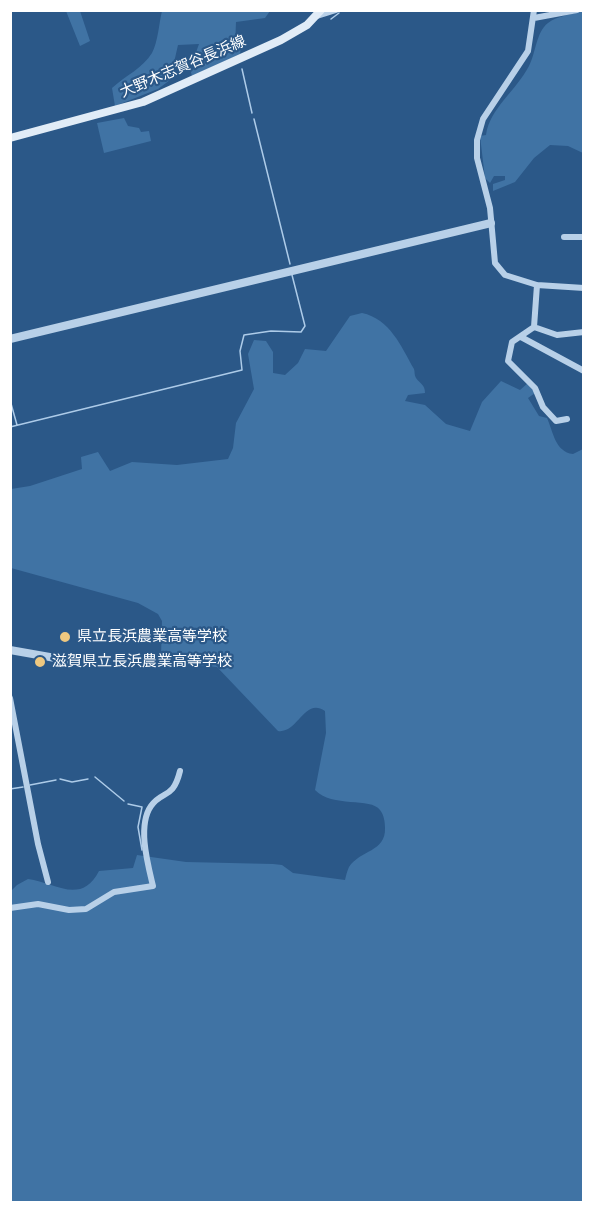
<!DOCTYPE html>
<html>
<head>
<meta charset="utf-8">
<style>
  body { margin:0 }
  #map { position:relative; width:594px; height:1213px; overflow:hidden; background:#2b5888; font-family:Manrope,sans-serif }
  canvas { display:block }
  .frame { position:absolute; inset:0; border:12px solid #fff; pointer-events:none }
</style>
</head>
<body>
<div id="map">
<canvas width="594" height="1213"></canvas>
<div class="frame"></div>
</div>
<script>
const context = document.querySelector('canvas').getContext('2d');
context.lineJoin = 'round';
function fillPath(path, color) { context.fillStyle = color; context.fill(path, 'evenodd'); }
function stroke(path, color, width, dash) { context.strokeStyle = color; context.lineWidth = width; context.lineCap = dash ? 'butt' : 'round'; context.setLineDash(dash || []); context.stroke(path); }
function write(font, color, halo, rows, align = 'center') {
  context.font = font + ' Manrope,"Noto Sans JP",sans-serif'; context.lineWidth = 4.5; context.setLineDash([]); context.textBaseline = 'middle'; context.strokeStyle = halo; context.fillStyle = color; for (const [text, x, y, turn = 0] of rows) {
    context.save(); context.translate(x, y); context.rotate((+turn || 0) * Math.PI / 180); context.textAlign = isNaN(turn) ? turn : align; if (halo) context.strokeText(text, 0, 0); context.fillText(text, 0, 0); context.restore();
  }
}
const green = new Path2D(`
  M66,11h14l10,30 -10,5z
  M162,11h108l-5,7 -29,4 -1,24h6l-1,8 -48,22 -2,-7 9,-25 -21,1 -8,35 -12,9 -43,17 -3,-18c13,-12 31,-20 40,-35 6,-11 7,-30 10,-42z
  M583,11v142l-15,-7 -18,-1 -16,13 -19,24 -22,9v-7l12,-4v-4h-11l-4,7 -5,-5 -5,-42 6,-1c4,-27 30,-44 43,-69 7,-13 7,-34 19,-43 9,-7 25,-9 35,-12z
  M124,118l4,8 11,2 2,4 8,-1 2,10 -47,12 -7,-30z
  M362,313c28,6 39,33 52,56 1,3 0,6 2,9 4,6 9,6 9,15l-17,2 -3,6 20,4 21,19 24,7 12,-29 19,-21 19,9 8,-7 7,10 -7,5 11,18 8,2c6,13 8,34 26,36l10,-5v753h-572l-1,-310 7,-7 11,-6c26,3 53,27 71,-8l34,-3 4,-13 49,7 87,2 9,1 11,8 52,7c1,-4 2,-9 4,-13 11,-17 37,-15 36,-39 0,-6 -1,-13 -5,-18 -9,-13 -48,-2 -65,-20l11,-57 -1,-22c-21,-14 -27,23 -47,20l-61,-64 -39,-4 -17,-7 1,-35 -4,-7 -20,-11 -127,-35v-79l19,-3 52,-17 -1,-12 17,-5 12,19 22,-9 45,3 51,-6 5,-11 3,-25 18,-34 -6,-35 6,-14 12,1 7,11v21l12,2 13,-12 7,-14 21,2 24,-35z`);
const stream = new Path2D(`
  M331,19l8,-6
  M242,69l10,44
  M254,119l36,145
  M10,400l7,25
  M10,427l232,-57 -2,-19 4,-16 27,-4 30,1 4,-6 -13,-51
  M95,777l29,24
  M60,779l12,3 16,-3
  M30,785l26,-5
  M10,789l13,-2
  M128,804l14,3 -4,20 4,23`);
const minor = new Path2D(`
  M534,10l-6,41 -45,68 -6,21v18l13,50 5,55 10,12 32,10 47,3
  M317,16l19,-6
  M534,18l43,-8
  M564,237h20
  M537,285l-3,42 -22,15 -4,19 27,27 8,19 13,14 11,-2
  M534,327l23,8 27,-3
  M521,337l63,34
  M10,698l28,146 10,38
  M10,908l28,-4 31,6 17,-1 28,-17 39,-6c-5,-21 -16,-60 -2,-80 11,-16 22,-6 29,-35`);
const tertiary = new Path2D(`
  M10,339l481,-116
  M10,650l68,12`);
const secondary = new Path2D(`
  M10,138l133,-36 138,-62 26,-15 14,-15`);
const markers = [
  [65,637,6,"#eec880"],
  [40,662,6,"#eec880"]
];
const streetNames = [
  ["大野木志賀谷長浜線",183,67,-23]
];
const poiNames = [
  ["県立長浜農業高等学校",77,637],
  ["滋賀県立長浜農業高等学校",52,662]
];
fillPath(green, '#4073a4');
stroke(stream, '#adcbe8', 1.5);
stroke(minor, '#b8d0e8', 6);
stroke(tertiary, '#b8d0e8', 8);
stroke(secondary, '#e1ecf7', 8);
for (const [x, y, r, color] of markers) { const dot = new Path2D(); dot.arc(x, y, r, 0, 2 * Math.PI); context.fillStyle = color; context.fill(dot); stroke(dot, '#2b5888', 2); }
write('15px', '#fff', '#2b5888', streetNames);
write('15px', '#fff', '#2b5888', poiNames, 'left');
</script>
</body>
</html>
